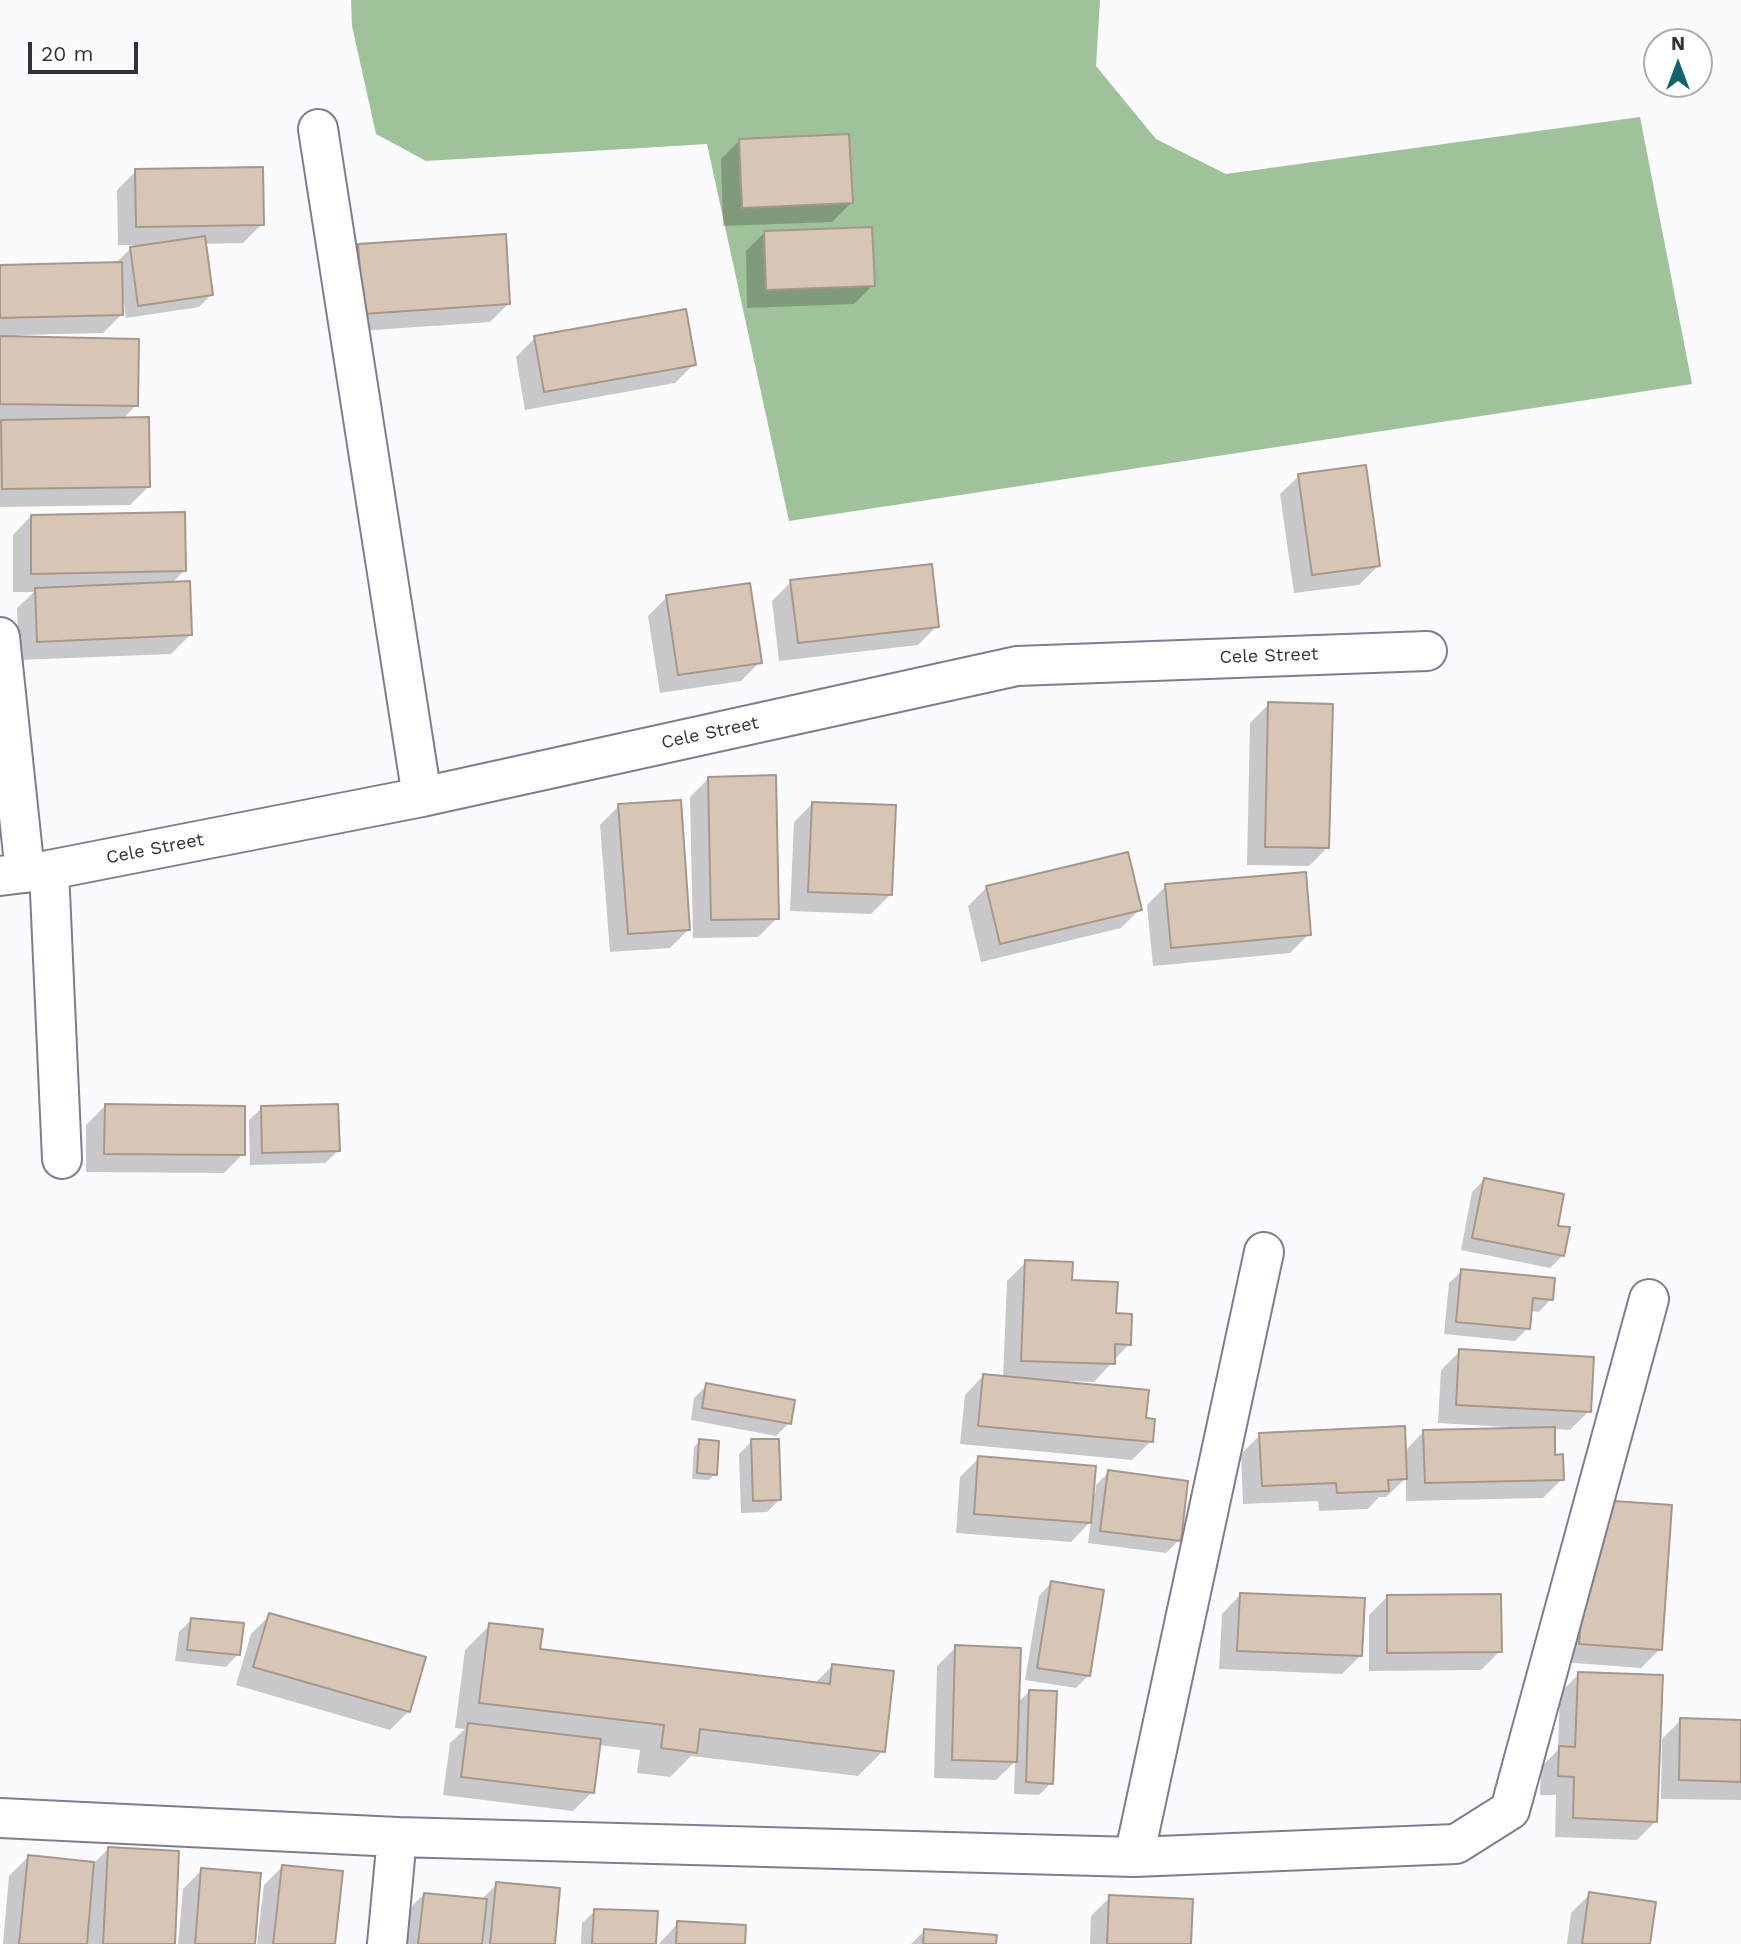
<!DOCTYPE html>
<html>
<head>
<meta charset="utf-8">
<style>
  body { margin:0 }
  #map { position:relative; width:1741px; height:1944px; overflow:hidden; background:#fbfaff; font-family:"Work Sans",sans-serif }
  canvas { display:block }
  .north { position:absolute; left:1643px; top:28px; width:70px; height:70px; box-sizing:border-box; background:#fff; border:2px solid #adadb0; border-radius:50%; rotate:0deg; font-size:19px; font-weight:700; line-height:28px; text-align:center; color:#333139 }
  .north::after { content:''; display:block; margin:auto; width:24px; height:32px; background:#15646b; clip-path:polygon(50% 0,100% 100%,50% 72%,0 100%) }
  .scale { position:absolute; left:28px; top:42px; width:110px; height:32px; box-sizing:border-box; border:4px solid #333139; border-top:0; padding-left:9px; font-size:21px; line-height:24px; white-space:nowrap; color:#333139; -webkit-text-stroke:5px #fff; paint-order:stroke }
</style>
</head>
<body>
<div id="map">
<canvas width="1741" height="1944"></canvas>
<div class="north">N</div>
<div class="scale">20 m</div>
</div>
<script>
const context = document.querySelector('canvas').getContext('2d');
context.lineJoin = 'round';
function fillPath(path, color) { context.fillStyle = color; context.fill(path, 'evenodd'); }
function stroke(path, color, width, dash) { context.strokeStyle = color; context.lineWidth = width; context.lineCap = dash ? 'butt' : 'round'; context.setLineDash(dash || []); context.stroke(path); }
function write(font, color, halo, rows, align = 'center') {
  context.font = font + ' "Work Sans",sans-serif'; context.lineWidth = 6; context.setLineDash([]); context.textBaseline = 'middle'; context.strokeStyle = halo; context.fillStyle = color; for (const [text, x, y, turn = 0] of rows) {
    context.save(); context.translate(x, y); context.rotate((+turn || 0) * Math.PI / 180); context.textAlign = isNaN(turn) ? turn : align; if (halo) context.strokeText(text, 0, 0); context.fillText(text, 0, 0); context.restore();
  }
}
const forest = new Path2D(`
  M351,0h749l-4,66 60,73 70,35 414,-57 52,267 -903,137 -82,-377 -281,17 -50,-27 -24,-108z`);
const shadow = new Path2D(`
  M739,141l112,62 -19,19 -109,4 -2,-67z
  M136,171l126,53 -19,19 -39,1 7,51 -12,12 -73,11 -2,-15h-3l1,11 -19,19 -84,2v3l117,67 -13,14 26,67 -19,19 -130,2v-240l118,-3v-3l16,-16h-16l-1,-55z
  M764,233l109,52 -19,19 -107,4 -1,-57z
  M359,245l150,58 -19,19 -145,10 -5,-68z
  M535,338l159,26 -19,19 -150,27 -9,-53z
  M1299,476l79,90 -19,19 -65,8 -14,-99z
  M31,516l153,55 -13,13 19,51 -19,19 -152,6 -2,-52 17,-16h-21v-57z
  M791,582l146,44 -19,19 -139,16 -7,-60z
  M667,597l93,65 -19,19 -81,12 -12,-77z
  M1269,704l59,143 -19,19 -62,-1 3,-142z
  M709,778l68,140 -19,19 -65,1 -3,-141z
  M813,803l77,92 -19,19 -81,-3 4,-89z
  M619,806l70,123 -19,19 -60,4 -10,-127z
  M1166,886l143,48 -19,19 -137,13 -6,-61z
  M987,887l153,22 -19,19 -140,34 -13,-56z
  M105,1106l138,48 -19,19 -138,-1v-47z
  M262,1108l76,43 -13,12 -75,2 -1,-45z
  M1484,1180l79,75 -13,13 -89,-18 11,-58z
  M1026,1262l44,20 45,33 14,29 -35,38 -25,-1v3l75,36 7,21 -19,19 -172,-16 5,-49 18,-19 20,2 4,-97z
  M1462,1271l89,28 -12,13 -9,-1 -2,17 -13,13 -71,-7 5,-51z
  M1460,1351l129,60 -19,19 -17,-1 1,27 8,23 -19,19 -137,3v-23l-20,19h-7l-11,12 -49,2 -1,-10 -75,3 -2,-50 19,-19 144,17 20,-21 82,-2v-2l-68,-4 3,-53z
  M707,1385l82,38 -13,13 -85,-16 3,-22z
  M700,1441l15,33 -6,6 -17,-1 2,-32z
  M752,1441l27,59 -12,12 -26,1 -2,-59z
  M979,1458l113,35 3,1 1,-9 13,-13 70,68 -13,13 -78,-10 3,-22 -20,21 -115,-9 4,-56z
  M1580,1521l80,128 -19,19 -80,-6z
  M1051,1583l38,92 -13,13 -51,-8 14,-84z
  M1240,1595l121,60 -19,19 -123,-5 3,-55z
  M1388,1596l112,55 -19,19 -112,1v-56z
  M270,1615l139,96 -19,19 -154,-45 15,-51z
  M191,1620l47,34 -12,13 -51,-6 4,-29z
  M490,1625l48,25 276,34 19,-19 50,86 -25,25 -167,-20 -21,21 -33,-4 3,-23 -42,-5 -6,47 -19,19 -130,-16 7,-52 15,-14 -10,-1 10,-78z
  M956,1647l61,56 12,-11 22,91 -12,12 -25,-1 1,-32 -19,18 -62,-2 3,-112z
  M1579,1674l77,147 -19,19 -82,-3 1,-42h-16l1,-28 17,-17 2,-57z
  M1681,1720l60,1v79l-80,-1 1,-60z
  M108,1849l65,95h-170l6,-68 19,-19 66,6z
  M283,1866l50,78h-76l7,-59z
  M202,1870l52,74h-76l5,-55z
  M497,1884l56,60h-151l3,-31 19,-19 57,6z
  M1590,1894l58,50h-81l4,-31z
  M1110,1897l79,47h-99l1,-28z
  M595,1911l59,33h-73l1,-21z
  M678,1923l65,21h-84z
  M924,1931l70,13h-83z`);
const building = new Path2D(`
  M849,134l4,69 -111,5 -3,-69z
  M263,167l1,58 -128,2 -1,-58z
  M872,227l3,59 -109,4 -2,-59z
  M506,234l4,70 -147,10 -5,-70z
  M205,236l8,59 -75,11 -8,-59z
  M122,262l1,53 -123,3v-53z
  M686,309l10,56 -152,27 -10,-56z
  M0,336l139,3 -1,67 -138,-2z
  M149,417l1,70 -148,2 -1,-69z
  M1366,465l14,101 -68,9 -14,-101z
  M185,512l1,59 -155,3v-59z
  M932,564l7,63 -141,16 -8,-63z
  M190,581l2,54 -155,7 -2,-54z
  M750,583l12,80 -84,12 -12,-80z
  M1268,702l65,2 -4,144 -64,-1z
  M776,775l3,144 -68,1 -3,-143z
  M681,800l9,130 -62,4 -10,-130z
  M812,802l84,3 -4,90 -84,-3z
  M1128,852l14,58 -142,34 -14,-58z
  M1306,872l5,63 -140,13 -6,-64z
  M105,1104l140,2v49l-141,-1z
  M338,1104l2,47 -78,2 -1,-47z
  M1484,1178l80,16 -6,32 12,1 -6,29 -92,-18z
  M1025,1260l48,2 -1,18 46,2 -2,31 16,1 -1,31 -16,-1v20l-94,-3z
  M1461,1269l94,9 -2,22 -20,-2 -3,31 -74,-7z
  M1459,1349l135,8 -3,55 -135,-7z
  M983,1374l166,16 -3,28 9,1 -2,23 -175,-16z
  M706,1383l89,17 -4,24 -89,-16z
  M1405,1426l2,53 -19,1 1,11 -52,2 -1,-10 -74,3 -3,-53z
  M1555,1427v28l8,-1 1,26 -139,3 -2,-53z
  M699,1439l20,2 -2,34 -20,-2z
  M751,1439h28l2,61 -28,1z
  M978,1456l118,10 -5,57 -117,-9z
  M1108,1470l80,11 -7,60 -81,-10z
  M1599,1500l73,5 -10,145 -83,-6 5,-63 9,1z
  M1051,1581l53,9 -14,86 -53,-8z
  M1240,1593l125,5 -3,58 -125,-5z
  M1501,1594l1,58 -115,1v-58z
  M269,1613l157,44 -16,55 -157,-45z
  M191,1618l53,5 -4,32 -53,-5z
  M489,1623l54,6 -3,20 290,35 2,-20 62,7 -9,81 -185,-23 -3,24 -36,-5 3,-23 -185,-22z
  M955,1645l66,3 -4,114 -65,-2z
  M1578,1672l85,3 -6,147 -84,-4 1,-41 -16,-1 1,-30 16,1z
  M1029,1690l28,1 -4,93 -27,-2z
  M1680,1718l61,2v62l-62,-2z
  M468,1723l133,16 -7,54 -133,-16z
  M108,1847l71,4 -4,93h-72z
  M28,1855l66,7 -7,82h-68z
  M282,1865l61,6 -8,73h-62z
  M201,1868l60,5 -6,71h-60z
  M496,1882l64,6 -5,56h-65z
  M1589,1892l67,10 -6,42h-68z
  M424,1893l63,6 -5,45h-64z
  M1109,1895l84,4 -2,45h-84z
  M594,1909l64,2 -2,33h-64z
  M677,1921l69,4 -1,19h-69z
  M924,1929l73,6 -1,9h-73z`);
const minor = new Path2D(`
  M318,129l104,668
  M0,637l25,236
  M49,870l13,289
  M0,876l49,-6 373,-73 595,-131 410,-15
  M0,1818l397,19 737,20 322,-13 54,-34 139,-511
  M1134,1857l130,-605
  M387,1944l10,-107`);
const streetNames = [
  ["Cele Street",1269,656,-2],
  ["Cele Street",710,733,-12],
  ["Cele Street",155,849,-11]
];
fillPath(forest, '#9fc29a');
fillPath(shadow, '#0003');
fillPath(building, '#d7c6b6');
stroke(building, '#a79788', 2);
stroke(minor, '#817c8f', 42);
stroke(minor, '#fff', 38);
write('18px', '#333139', '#fff', streetNames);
</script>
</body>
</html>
